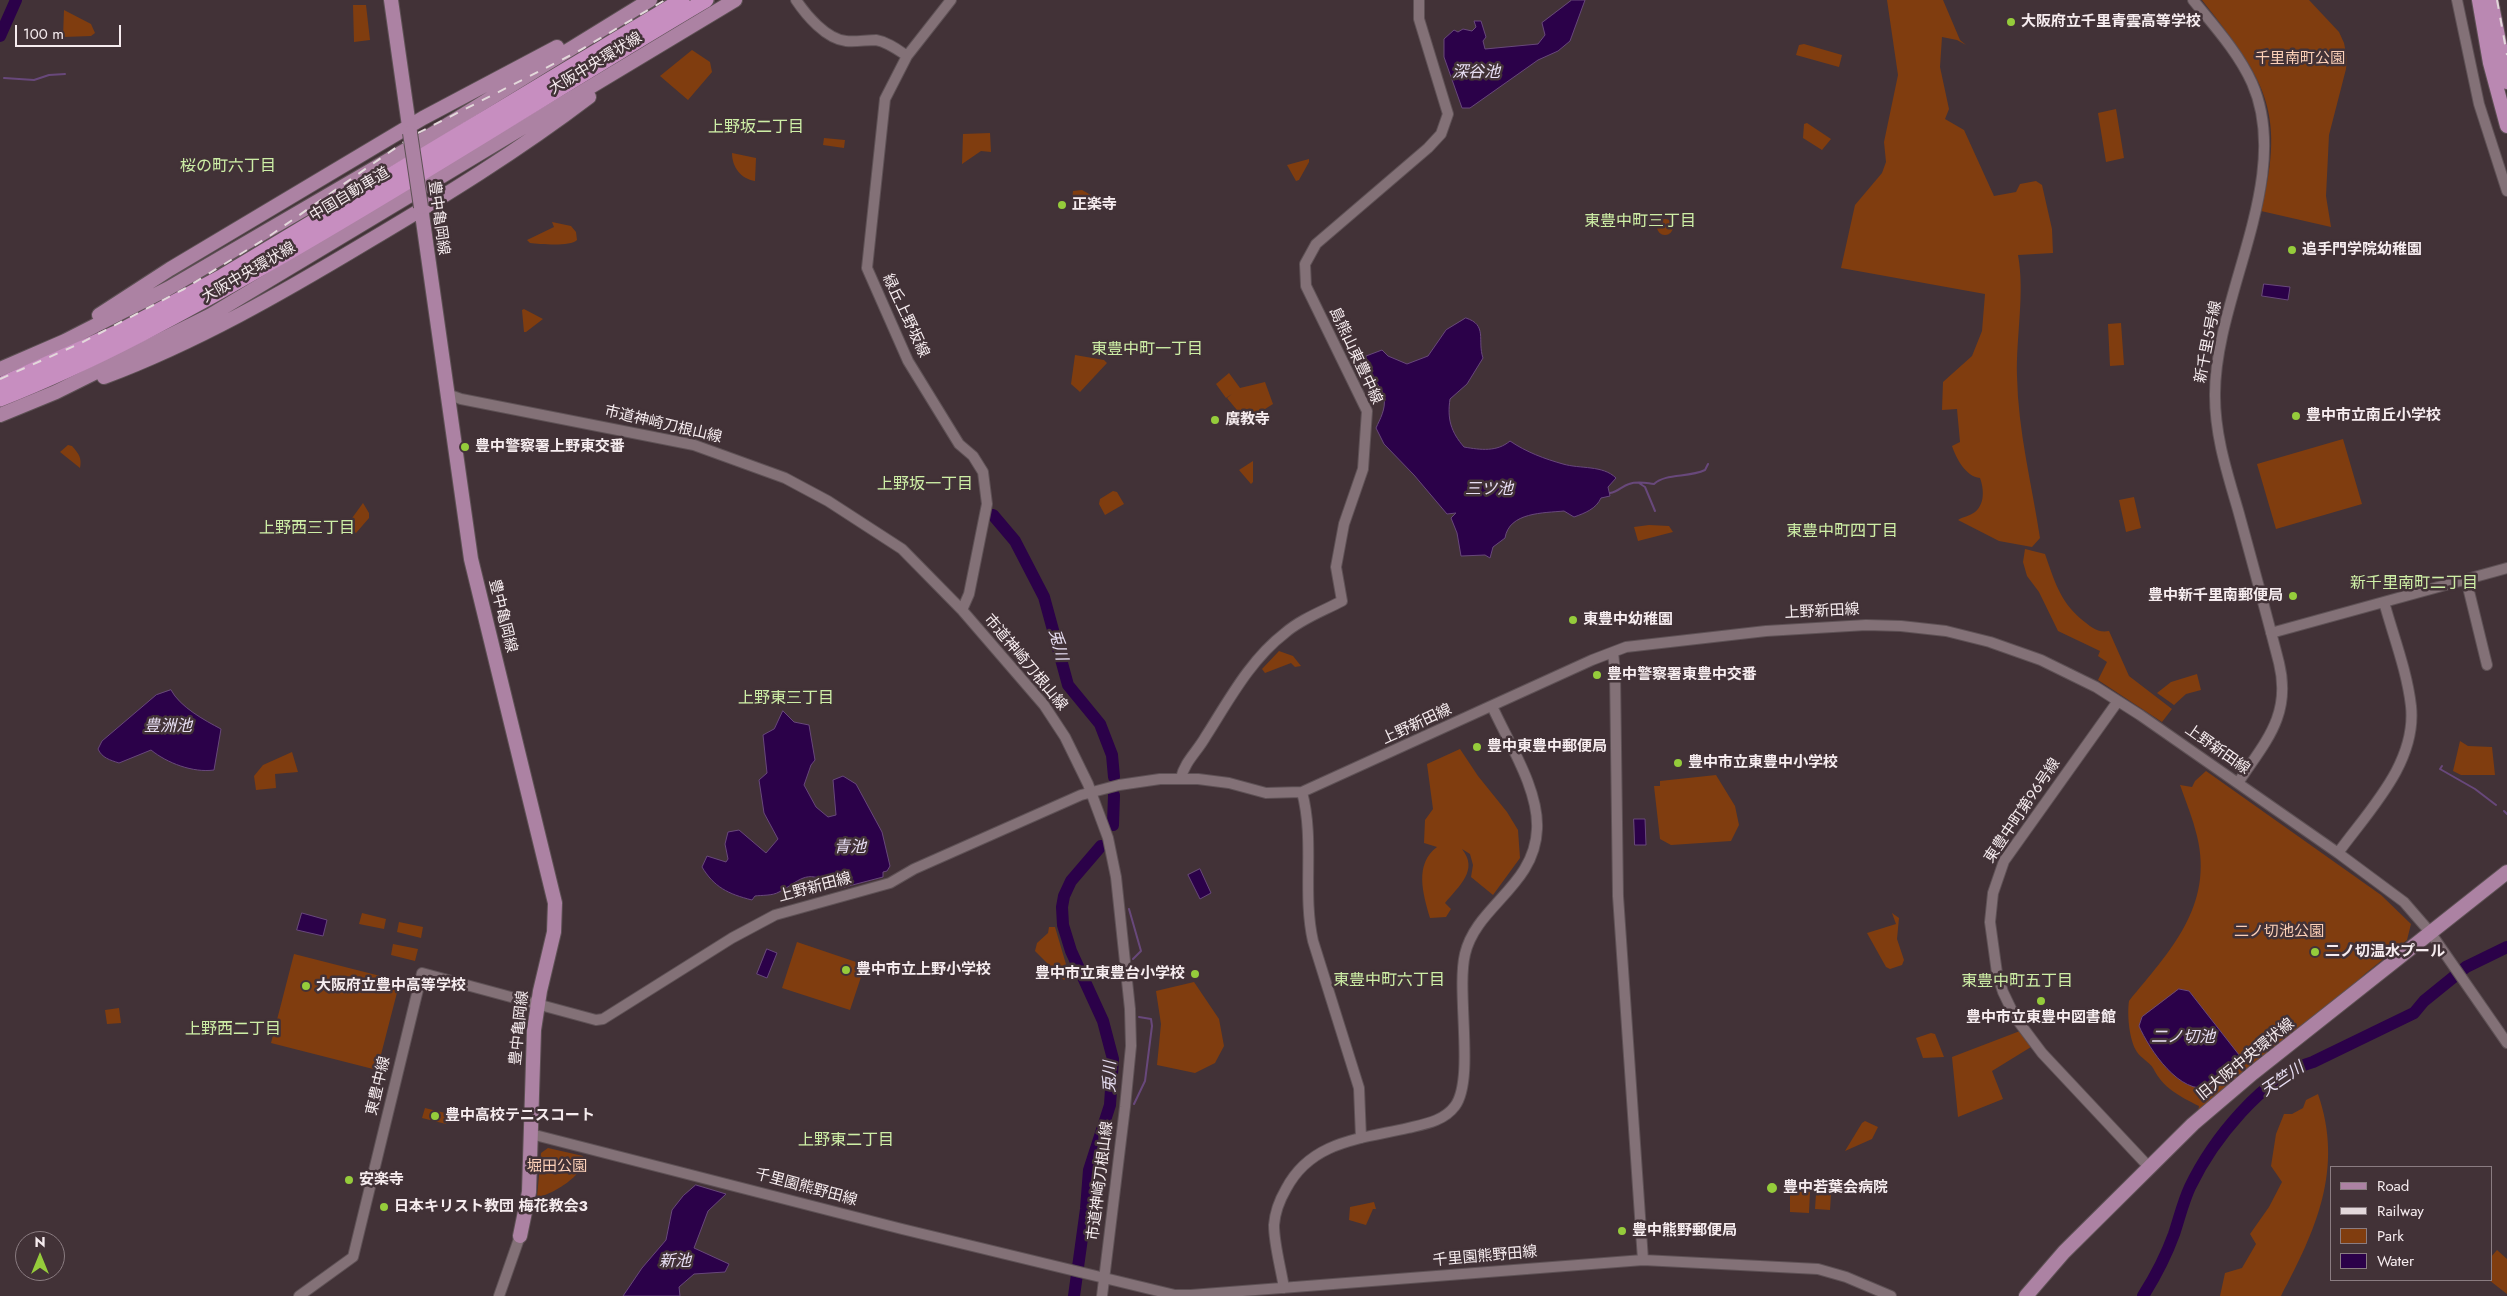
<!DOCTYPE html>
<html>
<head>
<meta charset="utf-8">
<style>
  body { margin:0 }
  #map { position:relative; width:2507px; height:1296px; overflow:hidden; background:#423237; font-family:Jost,sans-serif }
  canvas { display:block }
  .legend { position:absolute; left:2330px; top:1166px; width:162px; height:115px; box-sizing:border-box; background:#423237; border:1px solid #8a7c81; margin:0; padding:6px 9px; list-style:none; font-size:15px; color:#f6ecef }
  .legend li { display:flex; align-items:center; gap:10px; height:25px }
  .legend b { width:25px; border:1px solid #8a7c81 }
  .north { position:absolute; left:15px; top:1231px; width:50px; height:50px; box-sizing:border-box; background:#423237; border:1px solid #8a7c81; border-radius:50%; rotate:0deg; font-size:14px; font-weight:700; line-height:20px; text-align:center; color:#f6ecef }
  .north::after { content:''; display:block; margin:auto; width:18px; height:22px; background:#95cc3b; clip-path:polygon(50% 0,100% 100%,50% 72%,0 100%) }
  .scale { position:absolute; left:15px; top:25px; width:106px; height:22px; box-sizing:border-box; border:2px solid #f6ecef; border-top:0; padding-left:6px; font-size:15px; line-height:18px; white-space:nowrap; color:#f6ecef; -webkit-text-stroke:4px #423237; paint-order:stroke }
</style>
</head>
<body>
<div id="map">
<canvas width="2507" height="1296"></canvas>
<ul class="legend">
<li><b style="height:6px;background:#ac82a3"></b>Road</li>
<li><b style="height:6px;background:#e3d8db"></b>Railway</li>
<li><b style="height:14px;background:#803d0f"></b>Park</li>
<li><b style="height:14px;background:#2b0149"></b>Water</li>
</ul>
<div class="north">N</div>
<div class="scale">100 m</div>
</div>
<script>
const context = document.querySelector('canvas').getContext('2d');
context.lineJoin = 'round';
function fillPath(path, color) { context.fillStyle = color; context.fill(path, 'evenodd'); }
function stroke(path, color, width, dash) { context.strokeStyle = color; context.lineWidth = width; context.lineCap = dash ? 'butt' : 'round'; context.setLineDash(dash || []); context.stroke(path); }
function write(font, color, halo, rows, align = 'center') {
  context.font = font + ' Jost,"Noto Sans JP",sans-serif'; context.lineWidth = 5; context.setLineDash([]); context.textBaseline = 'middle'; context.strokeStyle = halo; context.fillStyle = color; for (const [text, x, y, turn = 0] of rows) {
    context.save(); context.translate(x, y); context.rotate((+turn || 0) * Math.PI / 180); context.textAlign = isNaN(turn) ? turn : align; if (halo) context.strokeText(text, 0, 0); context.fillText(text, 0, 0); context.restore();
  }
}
const green = new Path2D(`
  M1887,0h56l17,40 6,5 -9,-5 -15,-3 -2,30 9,42 -4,10 19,11 30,66 22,-4 4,-8 16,-3 6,4 10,44 1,24 -35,2c7,39 -2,81 -1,121 1,55 15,109 23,162l-8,9 -33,-6 -41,-21c4,-3 12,-4 17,-8 10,-8 9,-23 5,-34 -14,-1 -24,-20 -28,-32l8,-4 -3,-33 -15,1 1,-28 29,-26 10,-25 3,-37 -144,-26 14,-63 27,-32 4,-11 -2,-20 14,-67z
  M2202,0h107l30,32 5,11 3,15 -1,11 -17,66 -3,61 5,31 -70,-16c26,-103 2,-133 -59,-211z
  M353,5h13l4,35 -16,2z
  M64,10l27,14 4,9 -4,3 -28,1z
  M1804,44l38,11 -3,12 -43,-12 3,-10z
  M692,50l18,12 2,10 -24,28 -28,-24z
  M2116,109l8,49 -18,4 -8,-49z
  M1807,123l24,16 -9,11 -19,-12 1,-14z
  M990,133l1,19 -10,-1 -19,13 1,-30z
  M824,138l21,2 -1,8 -21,-3z
  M732,153l24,5 -1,23c-14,-2 -23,-14 -23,-28z
  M1309,159v3l-10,18 -3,1 -9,-16z
  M1082,190l9,5 -1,8 -18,-2 1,-10z
  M1657 227a8 8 0 1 1 16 0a8 8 0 1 1-16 0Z
  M552,222l19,4 5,6 1,8c-7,7 -37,4 -47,3l-3,-3 27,-13z
  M524,309l19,10 -17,13h-2l-2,-22z
  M2121,323l3,42 -14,1 -2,-42z
  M1075,355l29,5 3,3 -27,29 -9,-8z
  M1229,373l11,15 25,-6 8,22 -27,17 -19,-23 5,-4 -6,4 -10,-14z
  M2343,439l19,65 -86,25 -19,-65z
  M68,445l4,1c7,8 10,12 8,22l-20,-16z
  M1253,461v21l-2,2 -12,-14z
  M1113,491l4,1 7,12 -19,11 -6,-11 1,-5z
  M2134,497l7,31 -15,4 -7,-32z
  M363,503l6,10v5l-13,15 -9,-8z
  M1649,525l20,1 4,6 -35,9 -4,-14z
  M2025,549l20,5c9,26 15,47 36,65 10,8 16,14 28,12l20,45 43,33 -10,13 -64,-42 9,-18 -9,-6 2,-5 -42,-20 -19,-39 -12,-16 -4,-14z
  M1279,651l14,5 8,10 -6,1 -4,-4 -26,10 -3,-4z
  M2197,674l4,16 -15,4 -12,11 -17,-12 14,-11z
  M2460,741l8,5 24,1 3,28h-34l-8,-4z
  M1460,749l18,27 29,36 11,18 2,28 -27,37 -22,-18 2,-12 -3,-11 -8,-5c17,21 -3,37 -17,54l6,6 -5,8 -16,1c-7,-24 -16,-54 7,-71l-13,-4 1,-23 8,-11 -6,-45z
  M292,752l6,20 -23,2 1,14 -20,2 -2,-14 9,-11z
  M2206,771l175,124 30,29 -4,16 -41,33 -37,34 -96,73 -35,32 1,-6c-20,-10 -36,-18 -46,-38 -4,-6 -12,-10 -16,-16 -8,-12 -10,-38 -8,-51 41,-50 85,-95 68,-165 -4,-17 -11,-34 -17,-51l12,2 3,-6z
  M1716,775l19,31 4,19 -8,16 -60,4 -11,-6 -6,-53h6v-5z
  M362,913l24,6 -2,10 -25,-5z
  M1892,913l7,5 -2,21 7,21 -2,5 -12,4 -4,-2 -19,-34 29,-9z
  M399,922l24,5 -2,11 -24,-6z
  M1049,927h6l13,44v6l-4,3 -29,-29 2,-8 11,-10z
  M797,942l68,23 -15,45 -68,-22z
  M393,944l25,5 -3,12 -24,-6z
  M294,954l106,27 -23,89 -106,-27z
  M1194,982l25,37 5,27 -9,17 -20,10 -38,-8 4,-41 -5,-33z
  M119,1008l2,15 -14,1 -2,-14z
  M2020,1031l11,16 -39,24 11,28 -45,18 -6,-60z
  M1931,1033l4,1 9,23 -21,1 -7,-20z
  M2318,1094c26,75 -2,136 -37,202h-61l5,-23 17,-5 14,-24 -6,-10 19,-27 13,-25 -11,-16 5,-32 8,-20h8l11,-6 3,-8z
  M425,1108l24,6 -3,10 -24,-6z
  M1865,1121l13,6 -6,12 -27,12 17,-28z
  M548,1148l35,8c7,16 -32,40 -46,41l4,-44z
  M1790,1191h20l-1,22 -19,-1z
  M1816,1194h15l-1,16 -15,-1z
  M1374,1202l2,7h-3l-7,16 -17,-5 1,-13z
  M2497,1250l10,9v35l-18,-14h2v-23z`);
const water = new Path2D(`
  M1572,0h13l-15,41 -12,10 -20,9 -68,48h-8l-18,-51v-18l10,-9 4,2 5,-3 9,2 4,-4 -2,-6h7l5,16 -3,4 2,8 53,-5 7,-9 -3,-12z
  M2264,284l26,3 -2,13 -26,-4z
  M1466,318c22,7 11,22 17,40l-16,26 -17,15c-3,20 1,33 14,48 17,3 33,5 46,-6 16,11 35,18 53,23 17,5 40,1 53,14l-8,9 2,9 -9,2c-5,11 -16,15 -27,19l-10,-6c-20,2 -55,1 -59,27l-12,9 -3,11 -5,-3 -24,1 -4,-23 -6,-15 5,-5 -9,1 -33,-39 -30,-31 -8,-16c4,-9 10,-19 8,-30 -2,-16 -22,-23 -18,-42l16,-6 6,6 19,8 21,-8 18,-26z
  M171,690c9,17 33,30 50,39l-7,41c-21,3 -47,-7 -63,-20l-32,13c-9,-3 -17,-5 -21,-14l4,-8 54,-46z
  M783,711l11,11 15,3 6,35 -4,5 -7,20 12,22 12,10 8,-2 -3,-35 10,-4 13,8 26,48 8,34 -3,5 -4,1v5l-42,11 -1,-7 -10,2c-25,-14 -30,-2 -51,9 -7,4 -17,3 -24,4l-3,4c-24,-6 -38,-13 -50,-33l5,-11 19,6 2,-3 -3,-15 3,-12 11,-2 27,23 12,-14 -14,-26 -5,-33 8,-7 -4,-38 11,-6z
  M1634,819h11l1,26h-11z
  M1200,869l11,24 -11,6 -12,-24z
  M302,913l25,7 -4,16 -26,-6z
  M767,949l10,4 -10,25 -10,-4z
  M2179,989l10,2 54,69c-10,8 -21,23 -33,27 -30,9 -61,-38 -71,-61l3,-9z
  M696,1185l30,9 -18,17 -14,37 35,16 -4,8 -31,2 -15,13 1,9h-57l19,-28 24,-28 6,-30 11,-14z`);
const stream = new Path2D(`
  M4,78l30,2 15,-5 16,-1
  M1639,483l6,4 10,24
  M1610,493c8,-1 12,-7 19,-9 9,-3 16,-1 25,0 12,-11 34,-6 51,-14l3,-6
  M2442,766l-2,3 35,20 21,16
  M2504,811l3,3
  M1129,909l12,42 -8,8
  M1134,1104l11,-23 7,-55 -1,-7 -12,-2`);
const river = new Path2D(`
  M0,36l16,-36
  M993,515l22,26 29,56 24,88 32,39 12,31 2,22
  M1113,825l1,-30
  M1074,1296l12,-87 3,-39 21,-65 3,-46 -10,-38 -32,-70 -8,-26 -1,-18 2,-11 7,-15 30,-35
  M2143,1296c12,-19 23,-40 31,-62 5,-15 9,-32 16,-47 22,-46 73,-111 123,-125l101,-49 10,-12 42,-34 41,-20`);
const tertiary = new Path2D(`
  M796,0c10,15 30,39 50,41 10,1 20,-1 30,-1 12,2 22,10 31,16
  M951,0l-44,56 -22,43 -18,169 41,93 51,83 14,12 10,16 4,32 -18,90 -7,16
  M2193,0c21,26 45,52 59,83 42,95 -38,214 -37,313 0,40 12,76 23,114 14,51 28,102 41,153 13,53 -15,80 -41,120
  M2457,0l22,104 28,87
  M447,394l14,5 233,46 91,33 43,23 74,48 60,61 82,95 21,32 23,47 20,54 8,39 14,132 1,37 -6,61 -23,189
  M2466,579l21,86
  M2271,633l236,-65
  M1613,652l2,20 3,224 25,364
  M2118,701l-114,160 -11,32 -3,29 7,51 6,19 12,25 27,36 106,113
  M1181,778c4,-17 16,-26 25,-42 23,-36 44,-76 79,-103 16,-14 38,-22 57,-32l-6,-34 8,-43 19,-55 4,-58 -61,-125 -1,-22 11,-20 112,-96 13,-14 7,-20 -29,-95v-19
  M1302,792c13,49 0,100 11,149l46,147 2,50
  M2338,853c31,-43 79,-90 73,-147 -4,-35 -18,-71 -27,-104
  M531,1134l371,95 273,66h16l452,-35 175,9 28,8 45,19
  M1284,1288c-3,-20 -10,-43 -10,-63 1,-13 5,-24 12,-36 25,-48 74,-50 122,-61 17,-4 36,-7 47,-22 20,-27 1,-114 10,-152 11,-48 70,-68 72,-125 2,-40 -29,-87 -45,-123
  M299,1296l54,-39 69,-284 174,47 7,-1 129,-81 43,-23 115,-32 24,-14 167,-74 38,-10 41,-6h38l31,4 37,10 36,-1 290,-132 34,-13 140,-16 100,-6 35,1 45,5 44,11 51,18 55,27 44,28 198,138 66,49 26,30 77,111
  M499,1296l21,-60`);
const primary = new Path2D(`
  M391,0l19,133
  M421,207l50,352 84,344 -1,29 -14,59 -6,39 -5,162 -9,44
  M99,315l71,-46 253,-151 134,-71
  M0,369l65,-28 104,-53 252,-147 229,-141
  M104,377c93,-35 178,-84 263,-135 76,-45 151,-91 222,-145
  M0,415l56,-23 155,-77 524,-315
  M2026,1296l38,-44 129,-128 60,-51 254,-201`);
const trunk = new Path2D(`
  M2479,0l11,63 17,63
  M2491,0l16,82`);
const motorway = new Path2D(`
  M0,385l120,-54 103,-55 459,-276
  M0,399c96,-38 187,-88 277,-140 145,-83 285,-174 429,-259`);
const rail = new Path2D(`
  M2497,0l10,55
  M0,379l81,-36 103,-54 84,-52 146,-102 163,-83 88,-52`);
const primaryBridge = new Path2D(`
  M410,133l11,74`);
const markers = [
  [2011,22,5,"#95cc3b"],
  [1062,205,5,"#95cc3b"],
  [2292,250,5,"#95cc3b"],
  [2296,416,5,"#95cc3b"],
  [1215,420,5,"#95cc3b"],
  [465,447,5,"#95cc3b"],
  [2293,596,5,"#95cc3b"],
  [1573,620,5,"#95cc3b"],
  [1597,675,5,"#95cc3b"],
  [1477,747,5,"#95cc3b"],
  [1678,763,5,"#95cc3b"],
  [2315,952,5,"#95cc3b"],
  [846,970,5,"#95cc3b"],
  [1195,974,5,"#95cc3b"],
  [306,986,5,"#95cc3b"],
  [2041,1001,5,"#95cc3b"],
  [435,1116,5,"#95cc3b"],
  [349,1180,5,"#95cc3b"],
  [1772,1188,6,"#95cc3b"],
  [384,1207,5,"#95cc3b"],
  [1622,1231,5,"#95cc3b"]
];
const poiNames = [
  ["大阪府立千里青雲高等学校",2021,22],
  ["正楽寺",1072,205],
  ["追手門学院幼稚園",2302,250],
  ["豊中市立南丘小学校",2306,416],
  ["廣教寺",1225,420],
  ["豊中警察署上野東交番",475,447],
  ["豊中新千里南郵便局",2283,596,"right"],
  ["東豊中幼稚園",1583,620],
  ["豊中警察署東豊中交番",1607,675],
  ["豊中東豊中郵便局",1487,747],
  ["豊中市立東豊中小学校",1688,763],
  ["二ノ切温水プール",2325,952],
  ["豊中市立上野小学校",856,970],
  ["豊中市立東豊台小学校",1185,974,"right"],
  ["大阪府立豊中高等学校",316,986],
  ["豊中市立東豊中図書館",2041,1018,"center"],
  ["豊中高校テニスコート",445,1116],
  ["安楽寺",359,1180],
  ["豊中若葉会病院",1783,1188],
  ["日本キリスト教団 梅花教会3",394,1207],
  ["豊中熊野郵便局",1632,1231]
];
const parkNames = [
  ["千里南町公園",2300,59],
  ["二ノ切池公園",2279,932],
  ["堀田公園",557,1167]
];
const streetNames = [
  ["大阪中央環状線",596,64,-31],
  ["中国自動車道",350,195,-31],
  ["豊中亀岡線",438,218,82],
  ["大阪中央環状線",249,273,-30],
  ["緑丘上野坂線",905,316,65],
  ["新千里5号線",2209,342,-79],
  ["島熊山東豊中線",1355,356,65],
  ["市道神崎刀根山線",663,425,13],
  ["上野新田線",1822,612,-3],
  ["豊中亀岡線",502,616,76],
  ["市道神崎刀根山線",1025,663,50],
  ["上野新田線",1417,725,-25],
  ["上野新田線",2217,750,35],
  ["東豊中町第96号線",2023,811,-56],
  ["上野新田線",815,888,-15],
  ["豊中亀岡線",520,1028,-84],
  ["旧大阪中央環状線",2246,1060,-39],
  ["東豊中線",379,1086,-77],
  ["市道神崎刀根山線",1101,1181,-83],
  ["千里園熊野田線",806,1188,15],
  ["千里園熊野田線",1485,1257,-5]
];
const waterNames = [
  ["深谷池",1476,73],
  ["三ツ池",1489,490],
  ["兎川",1057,645,75],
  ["豊洲池",168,727],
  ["青池",850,848],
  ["二ノ切池",2183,1038],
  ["兎川",1111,1077,-89],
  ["天竺川",2283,1080,-34],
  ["新池",675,1262]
];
const neighbourhoodNames = [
  ["上野坂二丁目",756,128],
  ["桜の町六丁目",228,167],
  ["東豊中町三丁目",1640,222],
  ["東豊中町一丁目",1147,350],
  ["上野坂一丁目",925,485],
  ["上野西三丁目",307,529],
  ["東豊中町四丁目",1842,532],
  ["新千里南町二丁目",2414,584],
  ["上野東三丁目",786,699],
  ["東豊中町六丁目",1389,981],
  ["東豊中町五丁目",2017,982],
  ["上野西二丁目",233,1030],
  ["上野東二丁目",846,1141]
];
fillPath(green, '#803d0f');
fillPath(water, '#2b0149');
stroke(water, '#68487b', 1);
stroke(stream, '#68487b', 2);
stroke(river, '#2b0149', 12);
stroke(tertiary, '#5e5155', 12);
stroke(primary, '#5e5155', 16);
stroke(trunk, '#5e5155', 16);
stroke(motorway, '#5e5155', 18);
stroke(tertiary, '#837177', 10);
stroke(primary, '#ac82a3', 14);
stroke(trunk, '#ba88b2', 14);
stroke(motorway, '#c78ec0', 15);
stroke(rail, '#e3d8db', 2, [9, 9]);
stroke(primaryBridge, '#5e5155', 16, []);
stroke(primaryBridge, '#ac82a3', 14);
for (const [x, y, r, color] of markers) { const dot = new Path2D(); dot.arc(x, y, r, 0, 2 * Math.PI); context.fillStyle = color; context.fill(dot); stroke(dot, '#423237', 2); }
write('bold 15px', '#f6ecef', '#423237', poiNames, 'left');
write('15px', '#fcd0b8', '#423237', parkNames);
write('15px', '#f6ecef', '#423237', streetNames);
write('italic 16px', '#e8dff4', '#423237', waterNames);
write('16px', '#cdeea6', '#423237', neighbourhoodNames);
</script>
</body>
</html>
